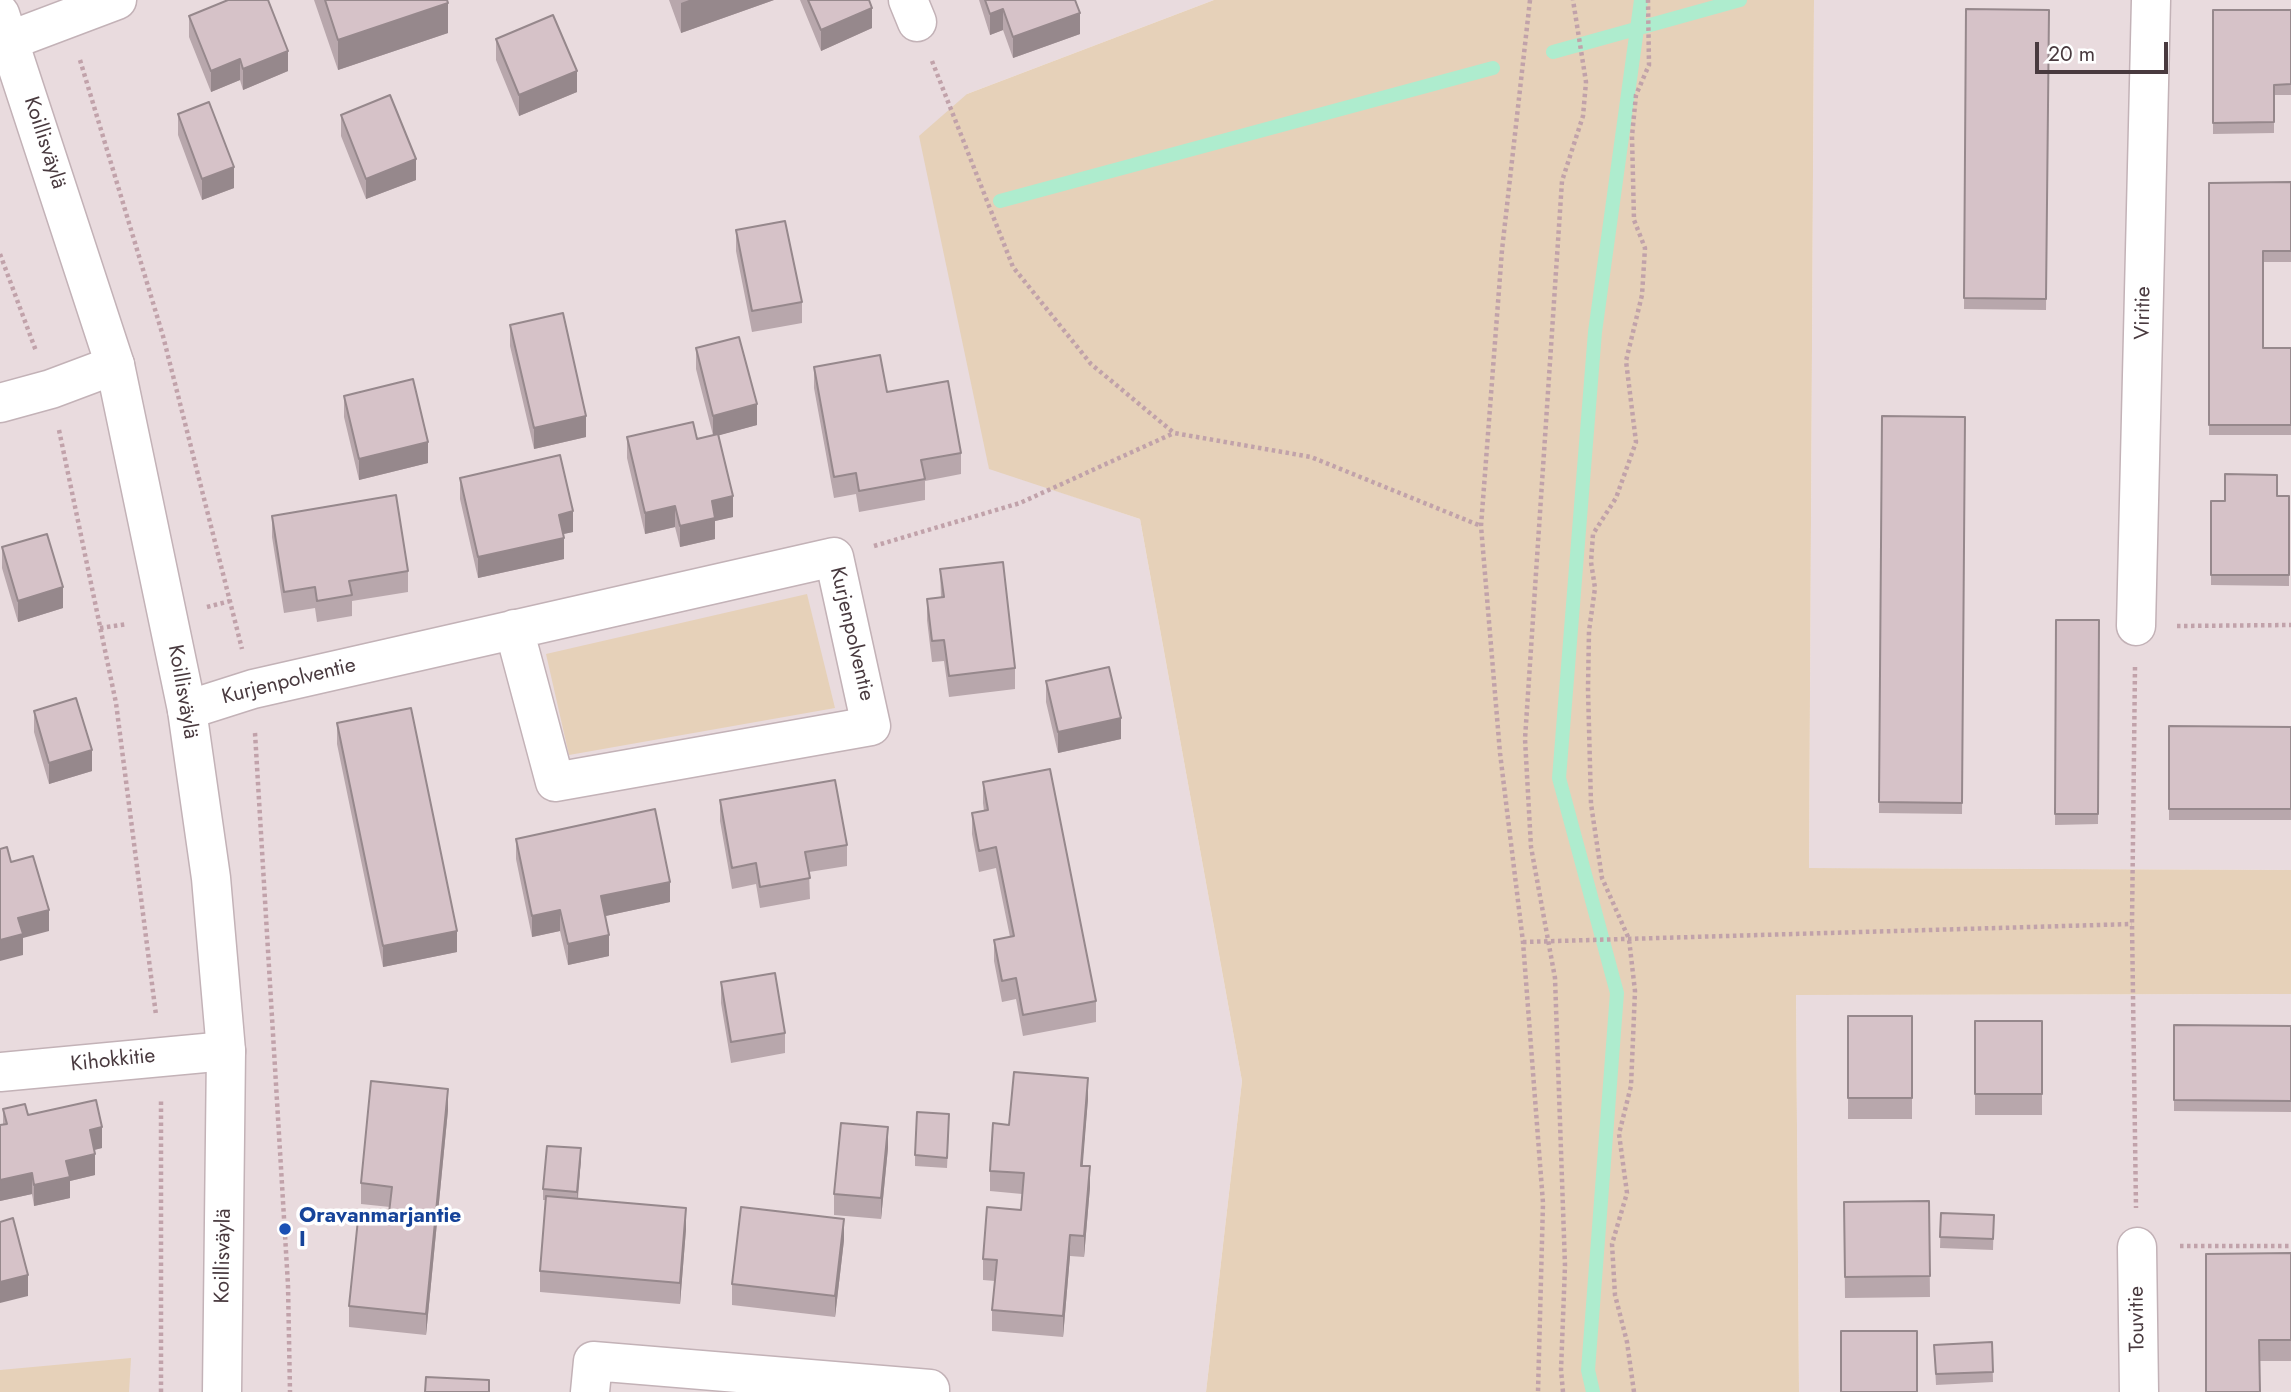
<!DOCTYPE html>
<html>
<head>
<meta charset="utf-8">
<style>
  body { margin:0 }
  #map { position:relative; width:2291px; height:1392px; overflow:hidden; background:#f5ecee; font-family:Jost,sans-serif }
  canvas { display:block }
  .scale { position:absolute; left:2035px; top:42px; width:133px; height:32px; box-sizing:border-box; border:4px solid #493a3f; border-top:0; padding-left:9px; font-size:21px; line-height:24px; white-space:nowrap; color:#493a3f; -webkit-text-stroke:5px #fff; paint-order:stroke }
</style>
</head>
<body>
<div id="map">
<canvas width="2291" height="1392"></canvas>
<div class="scale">20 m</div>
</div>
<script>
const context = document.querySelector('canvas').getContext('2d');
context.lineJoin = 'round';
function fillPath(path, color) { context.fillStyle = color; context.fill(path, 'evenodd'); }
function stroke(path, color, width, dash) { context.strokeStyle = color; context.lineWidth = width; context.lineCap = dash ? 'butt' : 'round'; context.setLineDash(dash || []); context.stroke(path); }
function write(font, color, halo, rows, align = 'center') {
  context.font = font + ' Jost,sans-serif'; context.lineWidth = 7; context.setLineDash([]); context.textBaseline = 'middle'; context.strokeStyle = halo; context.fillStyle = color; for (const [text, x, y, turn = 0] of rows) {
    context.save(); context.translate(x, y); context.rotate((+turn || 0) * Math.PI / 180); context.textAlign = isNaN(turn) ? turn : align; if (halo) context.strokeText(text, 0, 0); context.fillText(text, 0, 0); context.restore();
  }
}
const residential = new Path2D(`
  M0,0h1214l-247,94 22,374 151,51 102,562 -36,311h-1206z
  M1814,0h477v870l-482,-2z
  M2291,994v398h-492l-3,-397z`);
const green = new Path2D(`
  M1214,0h600l-5,868 482,2v124l-495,1 3,397h-593l36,-311 -102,-562 -151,-50 -70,-333 48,-42z
  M807,594l28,114 -266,47 -23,-101z
  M131,1358l-2,34h-129v-22z`);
const stream = new Path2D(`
  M1553,52l187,-52
  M1000,201l493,-133
  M1593,1392l-5,-22 29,-377 -58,-215 36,-446 46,-332`);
const path = new Path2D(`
  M1530,0l-28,250 -21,276 19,227 23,189 20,261 -5,189
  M80,60l83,276 79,313
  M932,61l81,206 78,97 83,69 137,24 170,69
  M0,254l36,97
  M59,430l57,273 40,312
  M874,546l146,-43 154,-70
  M207,607l23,-6
  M2177,626l114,-1
  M100,628l27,-4
  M2135,667l-3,257 4,284
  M255,733l33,552 2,107
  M1523,942l609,-18
  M2180,1246h111
  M161,1392v-292
  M1563,1392l-2,-22 4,-104 -10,-288 -24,-131 -6,-108 37,-558 21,-65 3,-34 -13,-82
  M1634,1392l-7,-50 -12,-47 -3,-51 15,-51 -8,-59 12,-48 4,-95 -6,-52 -27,-61 -11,-74 -3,-115 1,-58 6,-43 -4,-26 2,-28 23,-36 20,-56 -10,-81 16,-66 3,-47 -11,-28 -2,-84 4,-41 13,-30 -1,-65`);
const minor = new Path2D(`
  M908,0l9,22
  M11,40l106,-40
  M0,403l51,-14 64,-24
  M2136,626l15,-626
  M187,710l66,-21 581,-132 37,169 -316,56 -41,-153
  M0,1072l226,-21
  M2137,1247l2,145
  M590,1392l3,-31 337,28v3`);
const tertiary = new Path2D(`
  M0,14l115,351 72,345 24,168 15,173 -4,341`);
const wall = new Path2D(`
  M314,0h133l1,33 -110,37z
  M669,0h105l-93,33z
  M800,0h69l3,28 -51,23z
  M979,0h96l5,34 -67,24 -10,-28 -13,5z
  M1966,9l83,1 -3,300 -82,-1z
  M2213,10h78v85h-17v38l-61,1z
  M189,16l99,55 -45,19 -3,-10 -29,12 -22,-55z
  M496,39l81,53 -58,24 -23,-56z
  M178,114l56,74 -32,12 -24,-65z
  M341,115l75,65 -50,19 -25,-63z
  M2291,182v80h-28v86h28v87h-82v-252z
  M736,230l66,72v21l-50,9 -16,-81z
  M510,325l76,112 -52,12 -24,-103z
  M696,348l61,77 -38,10 14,82 -18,4v18l-35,8 -5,-20 -30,7 -18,-76v-21l70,2 16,-4 -17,-66z
  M814,367l73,25 74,61v21l-36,7v19l-66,12 -3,-18 -22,4 -20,-110z
  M344,396l84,67 -69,17 -15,-63z
  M1882,416l83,1 -3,397 -83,-1z
  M460,478l113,54 -10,2 1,25 -86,19 -18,-79z
  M2277,496h12v90l-78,-1v-84h14z
  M272,516l136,55v21l-56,9v15l-35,6 -2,-14 -31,5 -12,-76z
  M2,547l61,61 -45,14 -16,-54z
  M940,569l75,99v21l-66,8 -5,-36 -12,1 -5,-42v-21l14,-1z
  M2056,620h43l-1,204 -43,1z
  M1046,681l75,58 -63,14 -12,-51z
  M34,711l58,60 -43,13 -15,-52z
  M337,723l120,229 -74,15 -46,-223z
  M2169,726l122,1v93h-122z
  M983,782l113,219v21l-73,14 -7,-37 -14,3 -8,-41v-21l16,-3 -14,-69 -17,4 -7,-38v-21l12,-2 -1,-8z
  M720,800l127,45v21l-38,6 1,27 -50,9 -4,-24 -24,5 -12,-68z
  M516,839l154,63 -65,14 4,40 -41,9 -8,-34 -28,6 -16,-78z
  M721,982l64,51v20l-54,10 -10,-60z
  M1848,1016h64v103h-64z
  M1975,1021h67v94h-67z
  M2174,1025l117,1v86l-117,-1z
  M1088,1099l-6,67 8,21 -6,70 -14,-1 -7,81 -71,-6v-21l3,-29 -12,-1v-21l38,-49 1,-16 -32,-3v-20l19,-46z
  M3,1109l25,6 74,33 -8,2 1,25 -25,6v17l-36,8 -2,-12 -32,7v-76l3,-1z
  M448,1110l-22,225 -77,-8v-21l40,-93 1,-6 -29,-3v-21z
  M949,1125l-2,43 -32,-2v-11z
  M888,1148l-7,71 -47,-4v-21z
  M581,1159l-3,40 108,30 -6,75 -140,-12v-21l6,-71h-3v-11z
  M1929,1201l1,96 -85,1 -1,-96z
  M1941,1213l53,2 -1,35 -53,-2z
  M844,1240l-9,77 -103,-12v-21z
  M2291,1253v108h-32l-53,31z
  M1992,1342l1,40 -57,3 -2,-40z`);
const shadedWall = new Path2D(`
  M689,0h85l-93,33v-30z
  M448,3v30l-110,37v-30z
  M872,8v20l-51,23v-21z
  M1003,9v21l-13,5v-21z
  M1080,13v21l-67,24v-21z
  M288,51v20l-45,19v-21z
  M240,59v21l-29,12v-21z
  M577,71v21l-58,24v-21z
  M416,159v21l-50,19v-20z
  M234,167v21l-32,12v-21z
  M757,404v21l-44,12v-21z
  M586,416v21l-52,12v-21z
  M428,442v21l-69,17v-21z
  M733,496v21l-18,4v18l-35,8v-21l32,-25z
  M675,506v21l-30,7v-21z
  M573,511v21l-14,3v-20z
  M564,538v21l-86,19v-21z
  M63,587v21l-45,14v-21z
  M1121,718v21l-63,14v-21z
  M92,750v21l-43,13v-21z
  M670,882v20l-69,15v-21z
  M49,910v21l-26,7v17l-23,6v-21l18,-22z
  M560,910v21l-28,6v-21z
  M457,931v21l-74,15v-21z
  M609,935v21l-41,9v-21z
  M1088,1078v21l-7,88v-21z
  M448,1089v21l-22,225v-21z
  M102,1127v21l-12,3v-21z
  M888,1127v21l-7,71v-21z
  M581,1148v11l-4,44v-11z
  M95,1154v21l-25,6v17l-36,8v-21l32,-24z
  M1090,1166v21l-6,70v-21z
  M32,1173v21l-32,7v-21z
  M686,1208v21l-6,75v-21z
  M844,1219v21l-9,77v-21z
  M1070,1235v21l-7,81v-21z
  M28,1275v21l-28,7v-21z`);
const building = new Path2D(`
  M228,0h40l20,51 -45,18 -3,-10 -29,12 -22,-55z
  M325,0h122l1,3 -110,37z
  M808,0h61l3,8 -51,22z
  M985,0h90l5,13 -67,24 -10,-28 -13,5z
  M1966,9l83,1 -3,289 -82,-1z
  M2213,10h78v74l-17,1v37l-61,1z
  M553,15l24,56 -58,24 -23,-56z
  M390,95l26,64 -50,20 -25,-64z
  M209,102l25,65 -32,12 -24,-65z
  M2291,182v69h-28v97h28v77h-82v-242z
  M785,221l17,81 -50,9 -16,-81z
  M563,313l23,103 -52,12 -24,-103z
  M739,337l18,67 -44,12 -17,-68z
  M880,355l7,37 61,-11 13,72 -40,7 4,19 -66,12 -3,-18 -22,4 -20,-110z
  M413,379l15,63 -69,17 -15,-63z
  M1882,416l83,1 -3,386 -83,-1z
  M693,422l4,17 21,-5 15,62 -21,5 3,17 -35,8 -5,-20 -30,7 -18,-76z
  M560,455l13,56 -14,4 5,23 -86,19 -18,-79z
  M2225,474l52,1v21h12v79h-78v-74h14z
  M396,495l12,76 -59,10 3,14 -35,6 -2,-14 -31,5 -12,-76z
  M47,534l16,53 -45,14 -16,-54z
  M1003,562l12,106 -66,8 -5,-36 -12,1 -5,-42 17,-2 -4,-28z
  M2056,620h43l-1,194h-43z
  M1109,667l12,51 -63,14 -12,-51z
  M76,698l16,52 -43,13 -15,-52z
  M411,708l46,223 -74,15 -46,-223z
  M2169,726l122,1v82h-122z
  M1050,769l46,232 -73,14 -7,-37 -14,3 -8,-41 20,-4 -18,-89 -17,4 -7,-38 16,-3 -5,-28z
  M835,780l12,65 -42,7 5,26 -50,9 -4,-24 -24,5 -12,-68z
  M655,809l15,73 -69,14 8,39 -41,9 -8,-34 -28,6 -16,-77z
  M7,847l4,15 22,-6 16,54 -31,8 5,16 -23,6v-91z
  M775,973l10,60 -54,9 -10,-60z
  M1848,1016h64v82h-64z
  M1975,1021h67v73h-67z
  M2174,1025l117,1v75l-117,-1z
  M1014,1072l74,6 -7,88h9l-6,70 -14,-1 -7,81 -71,-6 5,-50 -14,-1 4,-52 34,3 3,-37 -34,-2 3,-48 16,2z
  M371,1081l77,8 -22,225 -77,-8 10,-96 30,3 3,-26 -31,-4z
  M96,1100l6,27 -12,3 5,24 -29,7 4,16 -36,8 -2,-12 -32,7v-55l7,-1 -4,-15 22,-5 3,11z
  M917,1112l32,2 -2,44 -32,-3z
  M841,1123l47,4 -7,71 -47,-4z
  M547,1146l34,2 -4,44 -34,-3z
  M546,1196l140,12 -6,75 -140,-12z
  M1929,1201l1,75 -85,1 -1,-75z
  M741,1207l103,12 -9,77 -103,-12z
  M1941,1213l53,2 -1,24 -53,-2z
  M13,1218l15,57 -28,7v-60z
  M2291,1253v87h-32l1,52h-54v-138z
  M1841,1331h76v61h-76z
  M1992,1342l1,30 -57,2 -2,-29z
  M426,1377l63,3v12h-64z`);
const markers = [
  [285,1229,7,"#1a4fb4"]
];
const streetNames = [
  ["Koillisväylä",44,143,72],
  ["Viritie",2144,313,-89],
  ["Kurjenpolventie",851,634,77],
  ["Kurjenpolventie",289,682,-14],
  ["Koillisväylä",182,692,80],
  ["Kihokkitie",113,1061,-6],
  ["Koillisväylä",224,1256,-89],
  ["Touvitie",2138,1319,-91]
];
const transitNames = [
  ["Oravanmarjantie",299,1217],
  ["I",299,1241]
];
fillPath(residential, '#e9dbde');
fillPath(green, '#e6d1b9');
stroke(stream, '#aeecce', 14);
stroke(minor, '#c3b2b7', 41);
stroke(tertiary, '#c3b2b7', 41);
stroke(path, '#c1a2aa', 4.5, [3.5, 3.5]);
stroke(minor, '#fff', 38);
stroke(tertiary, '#fff', 38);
fillPath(wall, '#b8a7ac');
fillPath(shadedWall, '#96888c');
fillPath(building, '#d6c2c8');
stroke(building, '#96888c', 2);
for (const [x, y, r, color] of markers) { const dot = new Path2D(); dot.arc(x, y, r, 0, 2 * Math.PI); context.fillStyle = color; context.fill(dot); stroke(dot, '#fff', 2.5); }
write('21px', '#493a3f', '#fff', streetNames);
write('bold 21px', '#164399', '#fff', transitNames, 'left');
</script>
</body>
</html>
